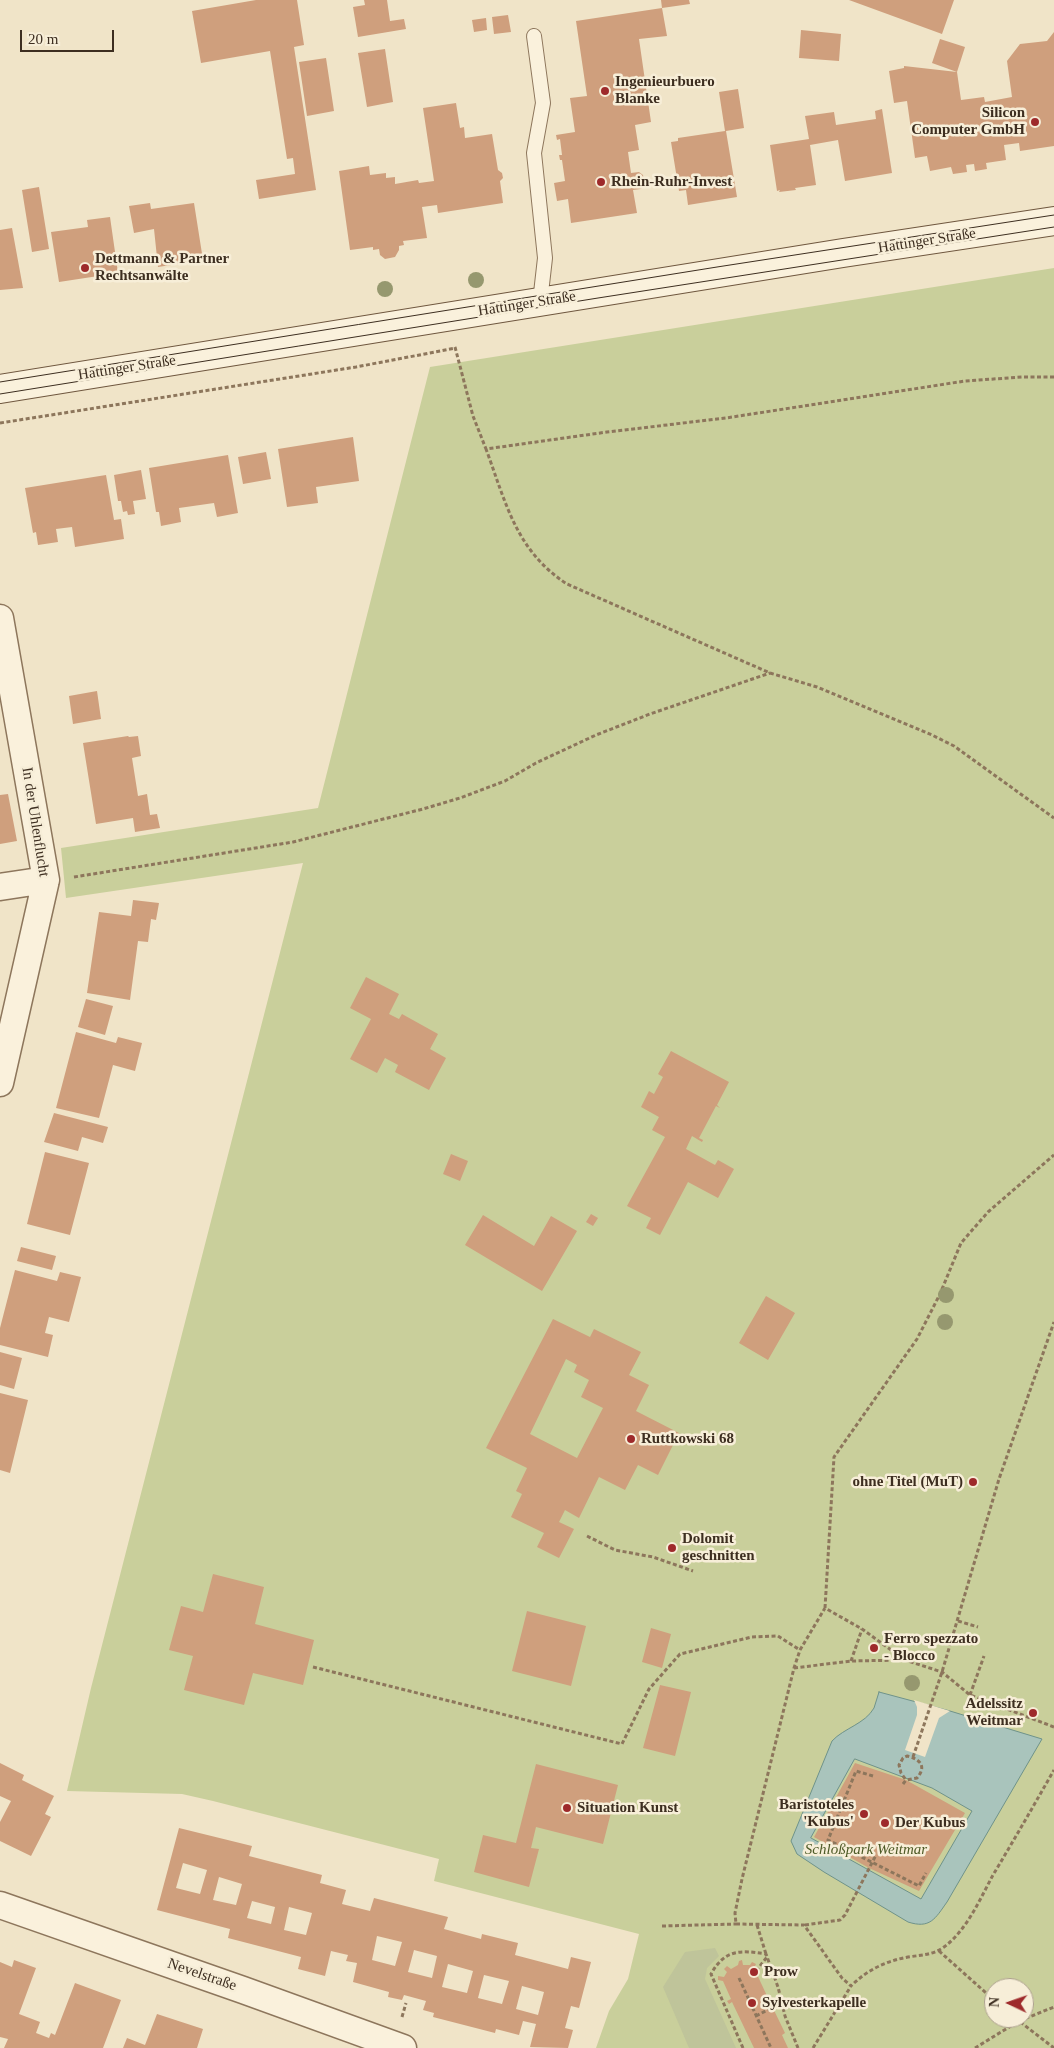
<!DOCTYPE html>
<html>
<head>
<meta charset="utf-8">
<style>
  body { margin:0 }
  #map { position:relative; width:1054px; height:2048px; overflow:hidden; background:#f0e4c8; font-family:Georgia,serif }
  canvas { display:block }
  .north { position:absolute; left:984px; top:1978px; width:50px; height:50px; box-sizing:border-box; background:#f7eed8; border:1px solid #ada18e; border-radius:50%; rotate:273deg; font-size:14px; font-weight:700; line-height:20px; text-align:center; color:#3d2e20 }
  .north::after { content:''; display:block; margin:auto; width:18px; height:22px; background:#9e2a2b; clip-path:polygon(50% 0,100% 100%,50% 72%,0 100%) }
  .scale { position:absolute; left:20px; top:30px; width:94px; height:22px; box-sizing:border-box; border:2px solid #3d2e20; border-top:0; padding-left:6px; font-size:15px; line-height:18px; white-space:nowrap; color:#3d2e20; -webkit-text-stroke:4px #f7eed8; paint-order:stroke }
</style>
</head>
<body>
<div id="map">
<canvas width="1054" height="2048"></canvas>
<div class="north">N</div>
<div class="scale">20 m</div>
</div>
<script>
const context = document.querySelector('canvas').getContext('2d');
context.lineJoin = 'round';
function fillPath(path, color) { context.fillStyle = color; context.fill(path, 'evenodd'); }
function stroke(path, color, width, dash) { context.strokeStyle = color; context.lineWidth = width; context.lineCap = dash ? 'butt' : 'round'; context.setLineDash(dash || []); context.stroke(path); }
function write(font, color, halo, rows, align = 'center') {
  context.font = font + ' Georgia,serif'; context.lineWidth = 5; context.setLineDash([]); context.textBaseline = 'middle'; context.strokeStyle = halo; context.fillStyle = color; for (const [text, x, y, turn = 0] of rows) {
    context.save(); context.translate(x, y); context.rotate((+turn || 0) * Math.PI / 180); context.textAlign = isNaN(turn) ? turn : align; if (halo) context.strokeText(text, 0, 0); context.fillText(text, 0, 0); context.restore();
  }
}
const green = new Path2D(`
  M1054,268v1780h-458l13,-37 19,-32 11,-45 -205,-53 5,-22 -226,-58 -31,-7 -115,-3 24,-103 212,-825 -237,35 -5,-50 257,-40 112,-441zM994,1988h30v30h-30z`);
const cemetery = new Path2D(`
  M715,1948l4,8 -12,12 -2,11 31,69h-47l-26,-61 22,-35z`);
const water = new Path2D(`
  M879,1692l71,19 92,28 -95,163c-12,17 -17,27 -39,20l-84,-50 -27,-18 -6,-13 41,-100c12,-13 33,-17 42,-33 2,-5 3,-11 5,-16zM855,1759l77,29 40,23 -51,88 -110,-61z`);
const pier = new Path2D(`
  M914,1700l36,11 -11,7 -14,39 -20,-7 12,-35v-8z`);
const building = new Path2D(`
  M256,0h41l7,45 -10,2 22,143 -57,9 -3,-19 39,-6 -2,-16 -6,1 -17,-108 -69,12 -9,-52z
  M364,0h23l3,21 14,-2 2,10 -48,8 -5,-30 12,-2z
  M661,0h28l1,4 -28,4z
  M849,0h105l-12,34z
  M662,8l5,28 -28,3 12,83 -16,3 4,25 -11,2 3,21 8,-1 4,3 2,10 -4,4 -8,1 4,23 -66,10 -3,-24 -11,2 -3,-18 11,-2 -3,-21h-2l-1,-5h3l-2,-16 -3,1 -1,-5 19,-3 -5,-34 17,-2 -11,-75z
  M508,15l3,17 -17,2 -2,-17z
  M486,18l1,12 -13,2 -2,-12z
  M801,30l40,4 -2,27 -40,-3z
  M1054,32v114l-34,5 -1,-8 -15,2 2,15 -20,3 1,6 -12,2 -1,-7 -8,1 1,7 -14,2 -2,-7 -21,4 -3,-15 -12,2 -8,-57 -13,2 -5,-32 15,-3v-2l53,6 4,28 23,-3 1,5 27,-5 -5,-36 13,-17 27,-3z
  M940,39l25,8 -8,25 -25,-9z
  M385,49l8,53 -26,5 -9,-54z
  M326,58l8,53 -27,5 -8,-54z
  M738,89l6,39 -18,3 11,66 -49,8 -2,-15 -7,1 -8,-49 7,-1v-3l47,-7 -6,-39z
  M456,103l4,25 4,-1 1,11 27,-4 6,36 4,3 1,5 -3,3 3,22 -65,10 -1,-8 -15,2 5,31 -24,3 1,4 -5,1v4l-4,7 -10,2 -5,-4 -1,-6 -6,1v-3l-23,3 -11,-79 30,-5 1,9 16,-2v5l9,-1v7l23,-4 1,3 15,-2 -11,-73z
  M882,109l10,64 -47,8 -7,-41 -28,5 6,40 -21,3 1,2 -17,2 1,-2 -3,1 -7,-46 39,-6 -4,-23 29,-4 2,13 40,-6 -1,-8z
  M39,187l10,62 -17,3 -10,-62z
  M150,203l1,6 43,-6 9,57 -45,7 -4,-38 -20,4 -5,-27z
  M110,217l8,56 -59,9 -8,-50 37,-5 -1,-7z
  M12,228l11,60 -23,2v-60z
  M353,437l6,44 -43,6 2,16 -31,4 -9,-58z
  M266,452l5,27 -28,5 -5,-27z
  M228,455l10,58 -21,4 -3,-14 -35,5 2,14 -20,4 -2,-14h-3l-7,-44z
  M141,470l5,29 -13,2 2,13 -7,1 -1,-4 -4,1 -2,-11h-3l-4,-26z
  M106,475l8,45 7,-1 3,20 -49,8 -3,-20 -16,2 2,13 -20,3 -2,-13 -3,1 -8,-45z
  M97,691l4,28 -28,5 -4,-28z
  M128,736l1,1 9,-1 3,20 -9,2 6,38 9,-2 3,21 7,-1 3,14 -25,4 -2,-14 -37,6 -13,-81z
  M8,794l9,47 -17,3v-49z
  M133,900l26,3 -3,17 -5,-1 -3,23 -10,-1 -8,59 -43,-7 12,-81 32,4z
  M366,977l33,17 -10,20 10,5 3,-5 36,20 -8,15 16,9 -17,32 -34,-18 3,-7 -13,-7 -8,15 -27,-14 21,-40 -21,-11z
  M86,999l27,7 -8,29 -27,-8z
  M76,1032l40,11 2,-6 24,6 -7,28 -22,-6 -14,53 -43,-10z
  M671,1051l58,31 -12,23 3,3 -4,-2 -17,32 4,2 -1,2 -10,-6 -6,13 29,16 3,-5 16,9 -16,29 -30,-16 -28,53 -14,-7 5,-10 -24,-12 38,-69 -13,-7 7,-13 -18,-10 8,-16 5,3 9,-17 -5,-3z
  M54,1113l54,14 -5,16 -21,-6 -4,14 -34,-9z
  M45,1152l44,11 -19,72 -43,-11z
  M451,1154l17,7 -8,20 -17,-7z
  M591,1214l7,4 -5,8 -7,-4z
  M483,1215l51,31 17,-30 26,15 -35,60 -77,-46z
  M21,1247l35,9 -4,14 -35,-9z
  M15,1270l42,11 3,-9 21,5 -12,45 -20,-5 -4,16 8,2 -5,22 -48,-12v-17z
  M766,1296l29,17 -27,47 -29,-17z
  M553,1319l37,18 4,-8 47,23 -12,23 20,10 -13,26 43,22 -21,42 -20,-10 -13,25 -26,-13 -20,41 -14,-8 -6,12 15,7 -15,29 -22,-11 7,-14 -33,-16 11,-23 -6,-3 11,-23 -41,-20zM566,1359l11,6 -3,7 15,8 -8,17 22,11 -26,50 -47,-24z
  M0,1352l22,6 -8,31 -14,-4z
  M0,1393l28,7 -18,73 -10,-3z
  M213,1574l51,13 -9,37 59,16 -11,45 -50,-12 -9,32 -60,-15 9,-34 -24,-6 12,-44 22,6z
  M527,1611l59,15 -15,60 -59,-15z
  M651,1628l20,6 -9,34 -20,-6z
  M660,1685l31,7 -16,64 -32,-8z
  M0,1763l24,12 -2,5 32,16 -9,18 6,3 -20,39 -31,-15v-19l11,-21 -11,-5z
  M855,1763l51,17 59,33 -46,78 -50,-23 -55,-31z
  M536,1764l82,21 -15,59 -67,-17 -5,21 8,1 -10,38 -55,-15 9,-37 33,8z
  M179,1828l73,18 -3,10 73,19 -2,8 26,7 -4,14 28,7 4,-13 74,19 -4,12 37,10 1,-5 36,9 -3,12 53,14 3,-12 20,5 -12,46 -8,-2 -6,22 8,2 -5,18 -38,-1 6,-23 -13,-3 -4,14 -23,-6 -1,4 -62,-16 1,-4 -11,-3 3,-9 -22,-6 -2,5 -14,-3 1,-5 -36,-10 4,-19 -11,-2 2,-6 -17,-4 -6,25 -27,-7 3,-12 -73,-19 2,-9 -73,-19zM183,1863l24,7 -7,24 -24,-6zM219,1877l23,7 -6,21 -23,-5zM252,1901l23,6 -4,17 -24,-6zM289,1907l23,6 -6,22 -22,-5zM377,1936l25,6 -7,24 -23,-6zM414,1950l23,6 -5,22 -24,-6zM448,1964l25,7 -6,22 -25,-6zM484,1975l25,6 -7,23 -24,-6zM522,1986l22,6 -6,23 -22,-6z
  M14,1960l22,8 -17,46 21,8 -4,11 13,5 2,-5 4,2 20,-52 46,17 -18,48h-99l4,-9 -8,-2v-75l12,5z
  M742,1960l1,5h7l2,-3 4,2 -2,4 14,30 3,-2 2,5 -3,1 15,31 -3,2 6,13h-34l-22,-46 -3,2 -2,-3 4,-2 -8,-18 -5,-1v-4l6,1 3,-5 -3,-3 3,-3 4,3 7,-4 1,-4z
  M157,2014l46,15 -6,19h-74l4,-10 18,7z`);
const path = new Path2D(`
  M455,347l18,69 13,33
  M1054,377h-32l-57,4 -239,37 -119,14 -121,17c20,54 30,102 81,135l203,89 47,14 115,48 22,11 100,72
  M0,423l356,-56 100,-19
  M74,877l219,-35 130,-33 37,-11 45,-17 31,-18 60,-28 54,-21 120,-41
  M587,1536l28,14 38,7 40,14
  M825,1608l9,-151 83,-118 23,-45 21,-51 27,-31 66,-57
  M958,1621l20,6
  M851,1661l11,-32
  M313,1667l309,77 27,-55 31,-35 72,-17 26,-1 22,14
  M794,1668l57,-7 54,-1
  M970,1695l14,-39
  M1054,1727l-84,-32 -28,-23 -37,-12 -43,-31 -37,-21 -25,42 -6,18 -52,211 -7,34 1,11 68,1 38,53 9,8c16,-16 35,-25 57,-29 13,-2 25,-2 36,-10 23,-17 36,-48 49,-72 21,-35 41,-70 61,-105
  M913,1757l29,-85 57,-193 55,-157
  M873,1776l-17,-5 -28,69 91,46 7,-13
  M903,1784l3,-4 -5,-7 -2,-8 4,-7 4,-2c13,3 20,10 10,22l-11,2
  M757,1925l9,29
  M805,1925l35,-5 5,-5 31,-60
  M662,1926l74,-2
  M939,1951l55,49
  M756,1971l11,-14
  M739,1978l32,70
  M756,2016l25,-13
  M402,2017l4,-14
  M1015,2018l39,30
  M743,2048l-32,-74c14,-25 29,-24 55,-20l12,33 7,29 13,32
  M813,2048l38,-62
  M975,2048l44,-27 35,-14`);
const lane = new Path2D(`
  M534,36l9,67 -9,50 11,105 -5,44`);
const street = new Path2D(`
  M0,618l46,262 -46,203
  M0,887l46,-7
  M0,1905l243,85 160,58`);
const secondary = new Path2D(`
  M0,389l843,-136 211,-32`);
const tram = new Path2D(`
  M0,382l717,-115 337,-52
  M0,394l598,-96 456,-71`);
const trees = [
  [476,280],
  [385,289],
  [946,1295],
  [945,1322],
  [912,1683]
];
const markers = [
  [605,91,5,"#9e2a2b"],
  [1035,122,5,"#9e2a2b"],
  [601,182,5,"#9e2a2b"],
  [85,268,5,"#9e2a2b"],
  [631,1439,5,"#9e2a2b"],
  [973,1482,5,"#9e2a2b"],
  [672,1548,5,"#9e2a2b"],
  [874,1648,5,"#9e2a2b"],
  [1033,1713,5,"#9e2a2b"],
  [567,1808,5,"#9e2a2b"],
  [864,1814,5,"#9e2a2b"],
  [885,1823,5,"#9e2a2b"],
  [754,1972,5,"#9e2a2b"],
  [752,2003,5,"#9e2a2b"]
];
const poiNames = [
  ["Ingenieurbuero",615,82],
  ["Blanke",615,99],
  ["Silicon",1025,113,"right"],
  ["Computer GmbH",1025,130,"right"],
  ["Rhein-Ruhr-Invest",611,182],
  ["Dettmann & Partner",95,259],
  ["Rechtsanwälte",95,276],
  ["Ruttkowski 68",641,1439],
  ["ohne Titel (MuT)",963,1482,"right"],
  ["Dolomit",682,1539],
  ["geschnitten",682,1556],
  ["Ferro spezzato",884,1639],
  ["- Blocco",884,1656],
  ["Adelssitz",1023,1704,"right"],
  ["Weitmar",1023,1721,"right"],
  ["Baristoteles",854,1805,"right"],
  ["'Kubus'",854,1822,"right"],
  ["Situation Kunst",577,1808],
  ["Der Kubus",895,1823],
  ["Prow",764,1972],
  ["Sylvesterkapelle",762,2003]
];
const streetNames = [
  ["Hattinger Straße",927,241,-9],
  ["Hattinger Straße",527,304,-9],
  ["Hattinger Straße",127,368,-9],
  ["In der Uhlenflucht",35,822,81],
  ["Nevelstraße",202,1975,19]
];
const parkNames = [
  ["Schloßpark Weitmar",866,1850]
];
fillPath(green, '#c9cf9b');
fillPath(cemetery, '#bfc49a');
fillPath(water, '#a9c4bc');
stroke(water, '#6f938a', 1);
fillPath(pier, '#f0e4c8');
fillPath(building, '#cf9f7d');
stroke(lane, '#8d765c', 16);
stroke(street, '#8d765c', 29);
stroke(secondary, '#6f573f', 30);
stroke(path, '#8d765c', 3, [4, 2.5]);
stroke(lane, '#faf1dc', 14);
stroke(street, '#faf1dc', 26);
stroke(secondary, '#faf1dc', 28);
stroke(tram, '#3d2e20', 1);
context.fillStyle = '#96986f';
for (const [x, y] of trees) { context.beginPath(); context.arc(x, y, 8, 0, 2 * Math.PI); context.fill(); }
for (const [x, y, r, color] of markers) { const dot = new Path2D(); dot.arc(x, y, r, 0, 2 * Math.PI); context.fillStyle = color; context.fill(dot); stroke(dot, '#f7eed8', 2); }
write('bold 15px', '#3d2e20', '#f7eed8', poiNames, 'left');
write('15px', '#3d2e20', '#f7eed8', streetNames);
write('italic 15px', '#4d5a26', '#f7eed8', parkNames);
</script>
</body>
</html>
